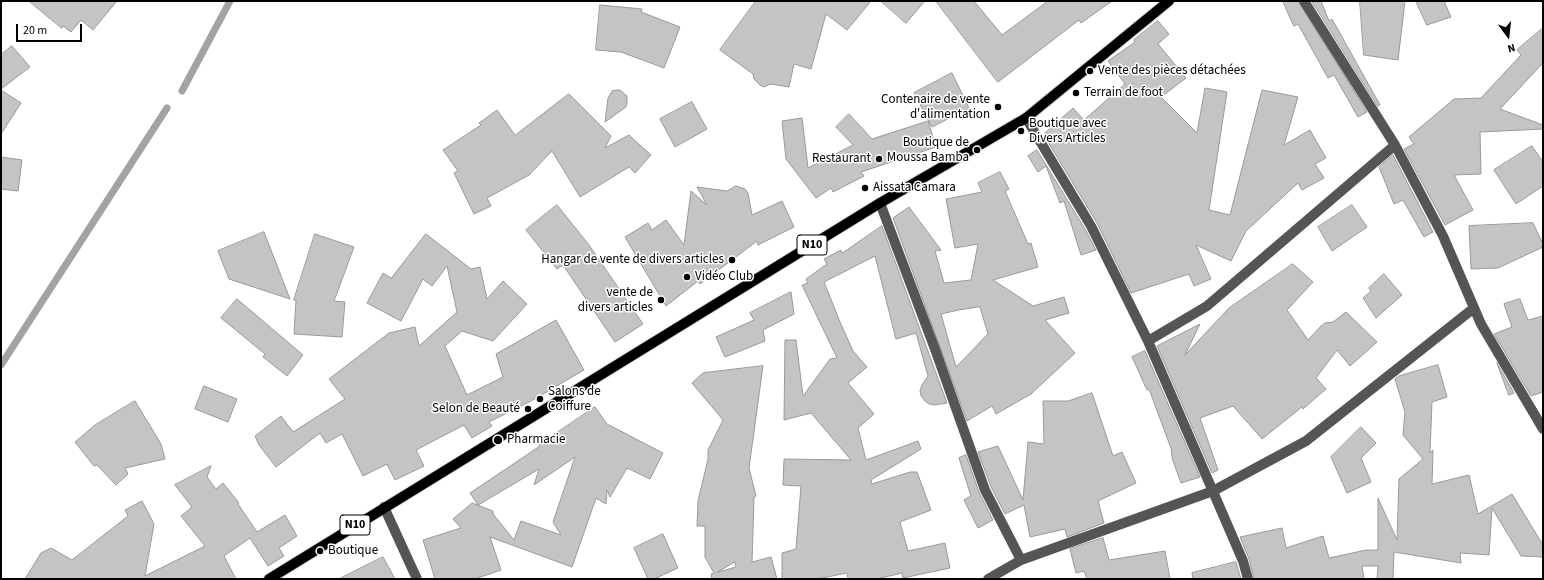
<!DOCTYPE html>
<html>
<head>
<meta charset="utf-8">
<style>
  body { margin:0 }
  #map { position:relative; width:1544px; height:580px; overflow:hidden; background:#fff; font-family:"Source Sans 3",sans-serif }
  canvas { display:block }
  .frame { position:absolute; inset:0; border:2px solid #000; pointer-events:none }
  .north { position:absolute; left:1488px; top:16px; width:40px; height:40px; -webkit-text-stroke:3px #fff; paint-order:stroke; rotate:165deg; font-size:11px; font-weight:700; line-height:16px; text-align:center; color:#000 }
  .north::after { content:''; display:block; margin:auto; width:14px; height:18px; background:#000; clip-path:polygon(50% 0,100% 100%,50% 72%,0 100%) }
  .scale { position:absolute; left:16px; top:24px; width:66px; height:18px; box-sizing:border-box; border:2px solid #000; border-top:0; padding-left:5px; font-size:12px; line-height:14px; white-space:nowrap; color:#000; -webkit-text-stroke:3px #fff; paint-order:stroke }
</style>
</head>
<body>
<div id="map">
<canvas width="1544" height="580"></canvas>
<div class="frame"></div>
<div class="north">N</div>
<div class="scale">20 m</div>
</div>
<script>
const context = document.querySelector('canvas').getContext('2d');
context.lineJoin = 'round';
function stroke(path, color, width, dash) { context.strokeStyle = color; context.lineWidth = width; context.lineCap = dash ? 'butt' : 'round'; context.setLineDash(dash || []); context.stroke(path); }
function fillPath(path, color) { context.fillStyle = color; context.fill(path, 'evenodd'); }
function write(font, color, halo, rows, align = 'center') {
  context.font = font + ' "Source Sans 3",sans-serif'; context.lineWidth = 3; context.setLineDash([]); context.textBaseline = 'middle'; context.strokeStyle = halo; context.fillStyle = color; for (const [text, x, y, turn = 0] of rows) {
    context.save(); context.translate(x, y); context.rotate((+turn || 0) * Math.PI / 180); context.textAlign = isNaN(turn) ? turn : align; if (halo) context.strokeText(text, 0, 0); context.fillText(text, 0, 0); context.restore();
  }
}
const stream = new Path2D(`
  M182,91l48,-90
  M1,365l166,-257`);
const building = new Path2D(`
  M29,1h88l-24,29 -12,-10 -10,12 -8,-6 -1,2z
  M756,1h115l-24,29 -21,-16 -15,55 -17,-5 -5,23 -18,-3 -7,3 -4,-2 -6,-6 -1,-5 -33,-24z
  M881,1h44l-19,22z
  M936,1h38l28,34 46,-34h64l-31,22 -2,-3 -81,62z
  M1283,1h15l69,111 -9,5 -24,-42 -6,3 -30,-54 -4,2z
  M1312,1h9l8,20 3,-2 48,86 -2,1z
  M1360,1h45l-7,59 -34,-5z
  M1416,1h28l7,16 -24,8z
  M600,5l42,4 -1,3 39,15 -16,41 -43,-16 -25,-2z
  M1158,21l11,13 -11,10 28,34 -25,19 36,36 8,-45 22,4 -18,118 21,5 32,-125 36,7 -14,48 26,-15 16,28 -11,6 9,14 -22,12 -4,-7 -52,48 -15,30 -35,-16 15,34 -17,7 -5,-12 -58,19 -34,-70 -49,-81 3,-2 -6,-7 28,-25 11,12 41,-36 -17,-23 27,-19 -1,-2z
  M1543,28v35l-43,46 43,16v4l-63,3 1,42 -27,1 19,35 -28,15 -41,-76 10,-5 -5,-7 45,-38 27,-1 40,-43 -4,-5z
  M12,46l18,21 -29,22v-34z
  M952,73l17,35 -37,19 -18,-34z
  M1,90l20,13 -20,31z
  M617,90h3l7,6v7l-1,4 -21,15 3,-24 4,-7z
  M569,94l42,42 -6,12 24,-13 22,20 -16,18 -6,-6 -49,30 -28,-46 -23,24 -42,23 4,8 -17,8 -20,-41 4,-2 -15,-21 38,-25 -2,-2 18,-13 18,25z
  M692,102l15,27 -32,18 -15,-28z
  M849,114l23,25 56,-18 8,26 -75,25 3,4 -31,16 -2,-4 -15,10 -30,-39 -4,-38 20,-3 6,50 45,-23 -17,-18z
  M1532,146l11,16v24l-27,18 -22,-34z
  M1037,150l48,79 11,21 -15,5 -17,-54 -4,2 -14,-37 -8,6 -10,-16z
  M1393,155l40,77 -9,5 -21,-37 -9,4 -15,-37z
  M1,157l21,3 -4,31 -17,-2z
  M1000,172l9,17 -4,2 23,53 3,-1 7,24 -45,13 40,26 31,-9 5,16 -24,7 30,33 -44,41 -35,20 -4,-8 -25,15 -74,-203 16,-11 32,43 -6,1 9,32 27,-3 7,-36 -23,4 -9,-49 36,-7 -4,-9zM980,307l8,27 -32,33 -15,-53 18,-4z
  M736,186l9,3 3,4 4,22 30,-14 12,26 -36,18 -1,-4 -57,43 -2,-3 -32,25 -41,-69 23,-14 4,7 14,-10 18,25 7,-54 16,14 -10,-18 30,4z
  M557,205l32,40 54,79 -28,18 -52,-77 -6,4 -31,-39z
  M1352,205l15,22 -35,24 -14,-24z
  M1533,223l10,21v3l-45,21 -27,1 -2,-43z
  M882,226l65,177 -12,2 -6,-1 -4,-3 -4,-5 -1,-5 2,-6 6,-9 -12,-43 -20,6 -21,-83 -51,26 16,40 13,29 14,16 -19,16 26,31 -16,14 8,32 52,-19 3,8 -50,31 1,4 38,-12h7l14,38 -31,12 8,29 37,-8 5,25 -47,10 -1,-5 -25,6h-29l-1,-6 -30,6h-35v-26l14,-4 5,-63 -18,-1 1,-26 67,1 -40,-47 -27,7 1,-80h11l7,56 27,-37 7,-1 -35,-73 6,-2 -2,-4 21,-15 -3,-5 17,-9 1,3z
  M264,232l26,67 -61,-20 -11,-28z
  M315,234l39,13 -20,54 11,1 -3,35 -48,-3 2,-34h-2z
  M426,234l45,35 9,-2 7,32 16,-18 24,23 -34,37 -31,-10 -17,15 22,49 36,-18 -7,-23 60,-34 28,50 -53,31 -42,21 3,4 -20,12 -8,-13 -48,25 8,16 -29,14 -8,-16 -24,12 -21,-42 -16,9 -6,-10 -44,34 -17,-22 -4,-9 26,-20 12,16 52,-33 -16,-20 60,-46 26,-6 4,19 38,-34 -10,-46 -15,20 -9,-7 -22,42 -34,-18 16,-30 8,5z
  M1293,264l20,18 -26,28 21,30 13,-14 4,-3 8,-1 13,-10 31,30 -27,24 -13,-16 -21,28 10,11 -23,20 -1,-2 -40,32 -29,-33 -33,12 18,52 -6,3 -55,-127 43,-22 -15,31 44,-47z
  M1384,274l18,21 -26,23 -13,-20 8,-7 -2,-3z
  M791,292l3,22 -31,16 2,11 -40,16 -9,-20 38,-17 -4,-7z
  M237,299l66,56 -16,21 -24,-19 2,-3 -44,-36z
  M1520,299l8,21 15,-4v76l-12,4 -37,-62 18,-7 -8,-23z
  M1145,351l55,126 -19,6 -8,-22 -2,-10h1l-23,-62 -2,1 -15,-33z
  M1497,363l17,30 -5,2z
  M1438,365l9,32 -15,5 -2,51 3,-3 -1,34 37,-9 9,39 34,-20 31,51v12l-22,-1 -29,-48 -3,47 -29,-2 1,10 -67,-11 -1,27h-16l1,-13h-16l2,13h-110l-5,-20 -9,-22 42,-9 4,20 37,-12 6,22 37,-8h12v-52l19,42 2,-61 24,-20 -20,-24 2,-23 -10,-33 4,-3z
  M763,366l-14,102 7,28 -2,1 -2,65 19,-5 6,22h-65l-1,-5 3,-1 -9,-16v-31h-8l1,-25 10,-42v-9l15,-30 -31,-37 11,-10zM735,562l1,5 -18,5z
  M204,386l33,13 -9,23 -33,-13z
  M1092,393l21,63 9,-4 14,31 -38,18 6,22 -37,14 -2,-8 -35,8 -6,-32 -19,9 -14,-27 -13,-35 20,-6 25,54 5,-58 16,2 -1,-43h25z
  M135,401l26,43 4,15 -40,9 3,6 -12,11 -19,-20 -3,1 -19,-24 20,-17z
  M595,407l12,17 56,29 -13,26 -23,-11 -17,29 -3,-7 -1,14 -10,-6 -24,69 -82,-30 11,33 -26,9h-40l-12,-39 38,-12 -8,-9 19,-16 21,8v3l21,26 7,-19 40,14 -8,-13 22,-65 -41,28 5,-16 -61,36 -8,-12 70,-47 -1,-1z
  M1361,427l15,16 -15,15 10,24 -24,11 -16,-36z
  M966,455l13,37 14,28 -15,8 -14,-28 7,-4 -12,-38z
  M211,466l-4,11 9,12 7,-6 16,20 -1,1 19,28 28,-17 12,21 -18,12 5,8 -16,10 -18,-28 -26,18 12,23h-211l16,-26 10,-5 21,12 56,-44 -3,-6 17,-9 12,23 -9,52 60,-30 -24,-30 11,-9 -17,-22z
  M663,534l15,34 -24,11h-6l-14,-31z
  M1103,538l6,22 56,-9 5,28h-83l-3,-8 -8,2 -6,-24z
  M383,557l12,22h-56z
  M1236,562l5,17h-48l-1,-6z`);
const minor = new Path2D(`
  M1304,1l91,144 48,91 38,88 62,105
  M1026,118l65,108 57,115 95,220 5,18
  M880,203l55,146 50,141 36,70
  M1148,341l59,-35 188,-161
  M384,507l33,72
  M988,579l33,-19 192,-69 93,-50 168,-133`);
const major = new Path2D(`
  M269,579l611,-376 146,-85 143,-117`);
const markers = [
  [1090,71,4,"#000"],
  [1076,93,4,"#000"],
  [998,107,4,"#000"],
  [1021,131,4,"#000"],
  [977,150,4,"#000"],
  [879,159,4,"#000"],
  [865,188,4,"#000"],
  [732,260,4,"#000"],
  [687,277,4,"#000"],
  [661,300,4,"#000"],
  [540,399,4,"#000"],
  [528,409,4,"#000"],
  [498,440,5,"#000"],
  [320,551,4,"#000"]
];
const shields = [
  [812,245,30],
  [355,525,30]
];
const shieldNames = [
  ["N10",812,245],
  ["N10",355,525]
];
const poiNames = [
  ["Vente des pièces détachées",1098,71],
  ["Terrain de foot",1084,93],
  ["Contenaire de vente",990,100,"right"],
  ["d'alimentation",990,115,"right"],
  ["Boutique avec",1029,124],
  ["Divers Articles",1029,139],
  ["Boutique de",969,143,"right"],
  ["Moussa Bamba",969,158,"right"],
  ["Restaurant",871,159,"right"],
  ["Aissata Camara",873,188],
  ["Hangar de vente de divers articles",724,260,"right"],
  ["Vidéo Club",695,277],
  ["vente de",653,293,"right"],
  ["divers articles",653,308,"right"],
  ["Salons de",548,392],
  ["Coiffure",548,407],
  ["Selon de Beauté",520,409,"right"],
  ["Pharmacie",507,440],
  ["Boutique",328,551]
];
stroke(stream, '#a3a3a3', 7);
fillPath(building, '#c4c4c4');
stroke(building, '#999', 1);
stroke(major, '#dbdbdb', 12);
stroke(minor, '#555', 10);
stroke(major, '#000', 10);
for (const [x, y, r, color] of markers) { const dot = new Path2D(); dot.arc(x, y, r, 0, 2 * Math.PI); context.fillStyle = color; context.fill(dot); stroke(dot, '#fff', 1.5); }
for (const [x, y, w] of shields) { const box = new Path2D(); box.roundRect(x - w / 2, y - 10, w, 20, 3); context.fillStyle = '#fff'; context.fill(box); stroke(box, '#000', 1); }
write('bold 12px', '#000', null, shieldNames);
write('13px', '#000', '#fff', poiNames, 'left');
</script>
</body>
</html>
